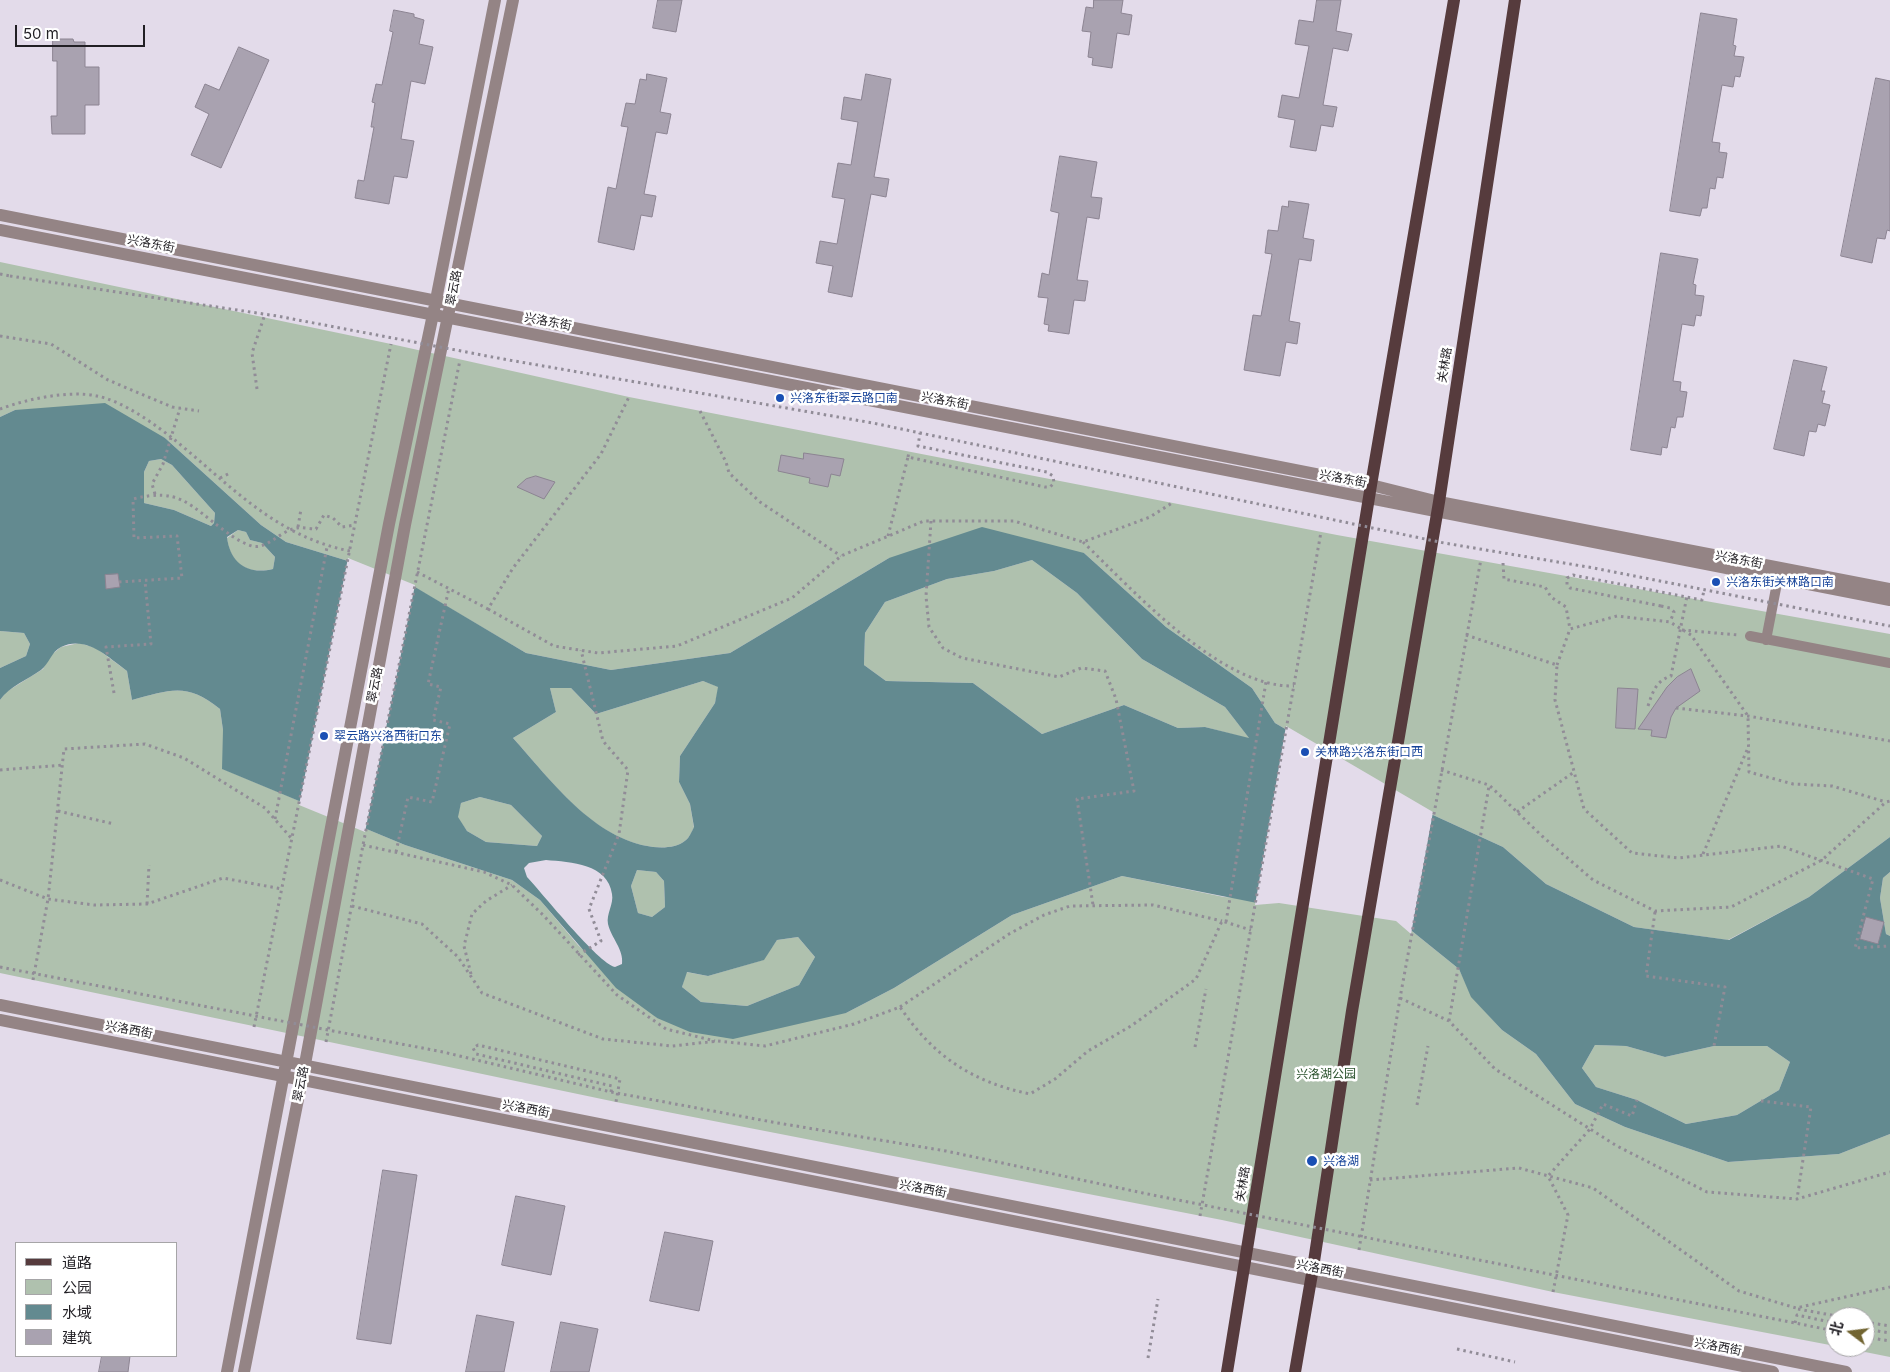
<!DOCTYPE html>
<html>
<head>
<meta charset="utf-8">
<style>
  body { margin:0 }
  #map { position:relative; width:1890px; height:1372px; overflow:hidden; background:#e3dbea; font-family:Inter,"Noto Sans SC",sans-serif }
  canvas { display:block }
  .legend { position:absolute; left:15px; top:1242px; width:162px; height:115px; box-sizing:border-box; background:#fff; border:1px solid #a6a5a7; margin:0; padding:6px 9px; list-style:none; font-size:15px; color:#211f24 }
  .legend li { display:flex; align-items:center; gap:10px; height:25px }
  .legend b { width:25px; border:1px solid #a6a5a7 }
  .north { position:absolute; left:1825px; top:1307px; width:50px; height:50px; box-sizing:border-box; background:#fff; border:1px solid #a6a5a7; border-radius:50%; rotate:285deg; font-size:14px; font-weight:700; line-height:20px; text-align:center; color:#211f24 }
  .north::after { content:''; display:block; margin:auto; width:18px; height:22px; background:#716431; clip-path:polygon(50% 0,100% 100%,50% 72%,0 100%) }
  .scale { position:absolute; left:15px; top:25px; width:130px; height:22px; box-sizing:border-box; border:2px solid #211f24; border-top:0; padding-left:6px; font-size:15px; line-height:18px; white-space:nowrap; color:#211f24; -webkit-text-stroke:4px #fff; paint-order:stroke }
</style>
</head>
<body>
<div id="map">
<canvas width="1890" height="1372"></canvas>
<ul class="legend">
<li><b style="height:6px;background:#563b3d"></b>道路</li>
<li><b style="height:14px;background:#afc1ae"></b>公园</li>
<li><b style="height:14px;background:#638a90"></b>水域</li>
<li><b style="height:14px;background:#a9a2b0"></b>建筑</li>
</ul>
<div class="north">北</div>
<div class="scale">50 m</div>
</div>
<script>
const context = document.querySelector('canvas').getContext('2d');
context.lineJoin = 'round';
function fillPath(path, color) { context.fillStyle = color; context.fill(path, 'evenodd'); }
function stroke(path, color, width, dash) { context.strokeStyle = color; context.lineWidth = width; context.lineCap = dash ? 'butt' : 'round'; context.setLineDash(dash || []); context.stroke(path); }
function write(font, color, halo, rows, align = 'center') {
  context.font = font + ' Inter,"Noto Sans SC",sans-serif'; context.lineWidth = 5; context.setLineDash([]); context.textBaseline = 'middle'; context.strokeStyle = halo; context.fillStyle = color; for (const [text, x, y, turn = 0] of rows) {
    context.save(); context.translate(x, y); context.rotate((+turn || 0) * Math.PI / 180); context.textAlign = isNaN(turn) ? turn : align; if (halo) context.strokeText(text, 0, 0); context.fillText(text, 0, 0); context.restore();
  }
}
const green = new Path2D(`
  M0,262l391,82 238,53 708,138 553,99v203l-81,60 -81,43 -94,-13 -88,-43 -43,-37 -70,-32 -158,-92 -23,-35 -86,-61 -82,-74 -195,5 -159,95 -119,17 -85,-17 -112,-66 -66,-26 -62,-19 -25,-17 -96,-87 -150,-28 -15,7z
  M161,459l11,6 43,48 -1,10 -3,3 -37,-16 -30,-7v-31l5,-11z
  M238,530l8,2 4,8 12,3 13,14 -2,12c-26,6 -43,-5 -46,-31z
  M1032,560l45,33 65,66 83,48 25,32 -45,-12 -27,1 -54,-23 -82,29 -69,-51 -87,-2 -22,-16 1,-32 20,-31 62,-23 47,-8z
  M0,631l24,2 6,11 -4,12 -26,12z
  M79,643l17,5 31,23 5,29c39,-10 54,-18 88,9l3,21v39l182,76 107,35 28,20 38,45 79,73 189,-5 48,-25 118,-73 110,-39 102,21 56,4 117,18 62,50 13,28 30,33 34,24 39,50 50,23 103,35 111,-8 51,-20v223l-50,-10h25v-30h-30v29l-282,-54 -331,-72 -606,-118 -616,-129v-273l6,-8 37,-23 7,-13 11,-9z
  M703,681l16,6 -4,16 -35,53 -1,26 11,22 4,24c-2,3 -5,10 -8,12 -9,8 -23,8 -33,7 -61,-8 -102,-67 -140,-109l43,-26 -6,-24h21l25,26z
  M480,797l31,8 31,31 -5,10 -51,-4 -19,-11 -10,-14 4,-14z
  M637,870l19,2 8,9 1,26 -13,10 -14,-4 -7,-27z
  M1890,872v64l-4,-2 -6,-36 3,-20z
  M798,937l17,20 -16,28 -52,21 -46,-4 -19,-15 4,-15 22,4 55,-16 14,-20z
  M1595,1045l31,1 39,11 49,-11h53l23,16 -11,28 -42,25 -51,9 -49,-24 -41,-13 -14,-19z`);
const water = new Path2D(`
  M105,403l60,35 96,87 25,17 62,19 67,26 111,66 85,17 119,-17 159,-95 93,-31 102,26 82,74 86,61 23,35 158,92 70,32 43,37 88,43 95,13 80,-43 81,-60v35l-7,6 -3,20 6,36 4,2v198l-51,20 -111,8 -103,-35 -50,-23 -39,-50 -34,-24 -31,-33 -12,-28 -62,-50 -99,-16h-41l-135,-27 -110,39 -118,73 -48,25 -113,26 -43,-7 -33,-14 -41,-30 -76,-88 -28,-20 -107,-35 -183,-76 1,-39 -3,-21c-34,-27 -49,-19 -88,-9l-5,-29c-19,-14 -41,-36 -66,-24 -10,5 -12,17 -20,23 -14,10 -31,16 -41,30v-32l26,-12 4,-12 -6,-11 -24,-2v-214l15,-7zM161,459l11,6 43,48 -1,10 -3,3 -37,-16 -30,-7v-31l5,-11zM238,530l8,2 4,8 12,3 13,14 -2,12c-26,6 -43,-6 -46,-32zM1032,560l45,33 65,66 83,48 24,31 -44,-11 -27,1 -54,-23 -82,29 -69,-51 -87,-2 -22,-16 1,-32 20,-31 62,-23 47,-8zM703,681l15,6 -3,16 -35,53 -1,26 11,22 4,23c-2,4 -5,11 -8,13 -9,8 -23,8 -33,7 -60,-8 -102,-67 -140,-109l43,-26 -6,-24h21l25,26zM480,797l31,8 31,31 -5,10 -51,-4 -19,-11 -9,-14 3,-14zM546,860c25,2 62,4 66,34 2,10 -6,20 -4,30 3,14 16,25 14,40l-7,3c-17,-4 -72,-73 -88,-90l-3,-9 5,-5zM637,870l19,2 8,9 1,26 -13,10 -14,-4 -7,-27zM798,937l17,20 -16,28 -52,21 -46,-4 -19,-15 5,-15 21,4 56,-16 13,-20zM1595,1045l31,1 39,11 49,-11h53l23,16 -11,28 -42,25 -51,9 -49,-24 -41,-13 -14,-19z`);
const pier = new Path2D(`
  M348,558l67,27 -50,247 -66,-27z
  M1286,726l147,86 -22,122 -15,-13 -117,-18 -24,2z`);
const building = new Path2D(`
  M658,0h24l-6,32 -23,-4z
  M1094,0h29l-2,13 11,2 -3,20 -12,-2 -5,35 -20,-3 1,-7 -5,-1 3,-25 -9,-1 4,-24 7,1z
  M1317,0h24l-5,31 16,3 -4,17 -15,-3 -10,57 14,2 -4,20 -12,-2 -5,26 -26,-4 5,-27 -17,-3 4,-22 17,3 10,-52 -14,-2 4,-24 14,2z
  M394,10l20,4v3l10,3 -5,24 14,3 -8,37 -14,-3 -10,58 13,2 -7,37 -13,-2 -5,28 -34,-6 3,-18 6,1 10,-54h-3l4,-24 -3,-1 4,-18 6,1 11,-53 -3,-1z
  M1701,13l36,6 -4,26 3,1 -2,10 10,1 -4,20 -5,-1 -2,11 -11,-2 -10,57 8,1 -1,9 8,1 -4,25 -6,-1 -2,12 -5,-1 -3,20h-5l-2,8 -30,-5z
  M53,39h20l1,3h11v25h14v38h-14v29h-33l-1,-18h6v-55h-4z
  M239,47l30,13 -48,108 -30,-13 18,-41 -14,-7 10,-23 14,6z
  M647,74l20,4 -7,34 11,2 -4,20 -11,-2 -12,62 12,2 -4,21 -11,-2 -7,35 -36,-8 10,-55 8,2 12,-62 -7,-1 5,-23 9,1 5,-25 6,1z
  M866,74l25,5 -17,98 15,2 -3,18 -15,-3 -19,103 -24,-5 5,-26 -17,-3 4,-22 17,3 8,-45 -13,-2 6,-34 13,2 7,-43 -17,-3 3,-22 17,3z
  M1876,78l14,3v150l-3,-1 -2,9 -8,-1 -5,25 -31,-7z
  M1060,156l37,6 -6,35 11,1 -3,21 -12,-2 -10,63 11,1 -3,20 -11,-1 -5,34 -21,-3 1,-6 -5,-1 4,-26 -10,-1 4,-24 7,2 10,-62 -8,-2z
  M1289,201l20,3 -6,34 11,2 -3,21 -12,-2 -10,62 11,2 -3,21 -11,-2 -6,34 -36,-6 9,-55 8,1 11,-62 -7,-1 3,-23 10,1 4,-25 6,1z
  M1661,253l37,6 -5,25 3,1 -1,10 9,1 -3,20 -5,-1 -2,11 -12,-2 -9,57 8,1 -1,9 7,1 -4,25h-6l-2,11 -4,-1 -4,21 -5,-1 -1,8 -30,-5z
  M1794,360l33,7 -6,24h4l-3,12 8,2 -5,21 -7,-2 -2,8 -7,-1 -5,25 -30,-7z
  M804,453l40,6 -4,17 -9,-2 -3,13 -19,-4 1,-5 -32,-7 3,-16 22,4z
  M536,476l19,6 -11,17 -27,-12 9,-8z
  M118,574l2,13 -14,2 -1,-14z
  M1691,669l9,22 -24,17 -5,9 -5,21 -15,-2 1,-6 -14,-1 29,-42 10,-10z
  M1618,688l20,1 -3,40 -19,-1z
  M1866,917l18,5 -6,22 -18,-5z
  M383,1170l34,5 -26,169 -34,-5z
  M516,1196l49,10 -14,69 -49,-10z
  M665,1232l48,9 -14,70 -49,-10z
  M477,1315l37,7 -10,50h-38z
  M561,1322l37,7 -9,43h-38z
  M102,1356h28l-2,16h-29z`);
const path = new Path2D(`
  M0,274l10,2
  M0,336l51,8 57,36 64,27 27,4
  M257,389l-5,-36 12,-36
  M0,409c27,-10 69,-19 97,-13 26,5 59,29 79,45 55,45 101,96 174,110
  M700,411l26,51 3,11 31,29 81,54
  M908,457l1,-5
  M220,478l10,-5
  M155,494l-3,-10 11,-20 17,-56
  M931,521l-5,75 3,31 14,21 19,10 97,19 22,-9 24,3 11,28 18,92 -57,8 16,106
  M298,527l3,-18
  M888,536l20,-79 137,30h5l4,-4 -1,-7 -6,-4 -129,-26 2,-13
  M1083,542c50,48 138,146 211,144
  M1503,563l1,16 41,8 6,10 15,10 4,22
  M417,572l71,37 25,-41 88,-114 28,-57
  M119,582l63,-4 -5,-42 -43,2 -1,-39c47,-12 56,6 92,32 8,6 17,12 27,15 15,4 29,-16 45,-18 5,-1 13,1 19,1l8,-14 9,3 9,9 13,-2
  M1661,606l9,2 4,4 -4,10
  M488,609l66,37 44,7 79,-7 115,-48 49,-42 83,-35h90l69,21 67,-25 22,-14
  M1682,630l56,5
  M1466,635l91,30 -2,35 29,109 48,44 47,5 102,-12 92,33 -18,69 35,-2
  M1557,665l13,-36 47,-13 53,6 21,13 57,81 1,56 44,12 39,2 54,16
  M114,693l-8,-46 45,-3 -6,-63
  M1648,706c5,-15 8,-25 23,-30l16,-80
  M1676,708l72,8 142,25
  M0,770l63,-5
  M1441,770l48,15 53,51 51,44 62,31 76,-4 91,-47 64,-58 4,-1
  M58,811l56,13
  M1517,812l57,-40
  M275,819l52,-272
  M363,845l121,27 28,13 32,31 73,79 49,34 49,12
  M396,852l12,-55 24,5 18,-78 -17,-4 8,-33 -13,-3 21,-96
  M1703,854l44,-104
  M0,880l48,19 46,6 53,-1 76,-26 59,11
  M147,904l2,-39
  M352,906l70,18 36,33 24,36 121,46 69,7 46,-5 47,5 89,-22 46,-17c33,49 72,75 130,87l25,-15 33,-28 43,-25 65,-47 26,-58 29,9
  M1655,912l-9,64 79,11 -11,59
  M1226,922l40,-240
  M578,955l23,-14 -12,-32 30,-75 9,-64 -25,-29 -22,-91
  M471,974l-7,-28 8,-32 14,-13 26,-16
  M33,980l15,-81 16,-150 81,-5 39,14 81,50 27,31
  M1400,998l49,23 46,48 122,77 90,46 90,7 93,-27
  M900,1007l109,-73 35,-19 26,-9 83,-1 69,16
  M1449,1021l40,-235
  M254,1027l137,-683
  M326,1042l37,-197 97,-485
  M1195,1047l11,-58
  M611,1092l1,-6 -136,-32 -3,-6 5,-3 142,34 -4,23
  M1417,1105l11,-59
  M1370,1180l149,-12 74,20 146,103 57,17 94,-21
  M1200,1216l121,-684
  M1359,1250l41,-252 81,-439
  M1553,1292l15,-77 -20,-39 42,-47 13,-25 29,12 5,-16
  M1798,1309l44,8
  M1865,1322l25,4
  M1795,1323l2,-8 38,8
  M1865,1329l25,4
  M1865,1337l25,4
  M1457,1349l58,13
  M1148,1358l10,-59`);
const service = new Path2D(`
  M1750,636l140,27
  M1766,640l12,-62`);
const tertiary = new Path2D(`
  M0,215l1371,270 68,17 451,87
  M0,230l1890,370
  M0,1005l1846,367
  M0,1020l1773,352
  M227,1372l162,-848 47,-224 59,-300
  M244,1372l61,-308 100,-539 108,-525`);
const primary = new Path2D(`
  M1227,1372l144,-887 83,-485
  M1295,1372l18,-104 39,-257 87,-509 76,-502`);
const pathBridge = new Path2D(`
  M10,276l267,40 226,43 370,64 571,120 150,25 296,58
  M1661,606l-91,-18 -3,-3v-7l6,-3 129,25 2,-10
  M0,967l443,85 168,40 161,30 174,29 197,42 692,138
  M1761,1101l50,6 -14,92`);
const markers = [
  [780,398,5,"#1a4fb4"],
  [1716,582,5,"#1a4fb4"],
  [324,736,5,"#1a4fb4"],
  [1305,752,5,"#1a4fb4"],
  [1312,1161,6,"#1a4fb4"]
];
const streetNames = [
  ["兴洛东街",151,244,11],
  ["翠云路",454,288,-79],
  ["兴洛东街",548,322,11],
  ["关林路",1445,365,-81],
  ["兴洛东街",945,401,11],
  ["兴洛东街",1343,479,11],
  ["兴洛东街",1739,560,11],
  ["翠云路",375,685,-79],
  ["兴洛西街",129,1030,11],
  ["翠云路",301,1084,-79],
  ["兴洛西街",526,1109,11],
  ["关林路",1243,1184,-81],
  ["兴洛西街",923,1189,11],
  ["兴洛西街",1320,1269,11],
  ["兴洛西街",1718,1347,11]
];
const transitNames = [
  ["兴洛东街翠云路口南",790,398],
  ["兴洛东街关林路口南",1726,582],
  ["翠云路兴洛西街口东",334,736],
  ["关林路兴洛东街口西",1315,752],
  ["兴洛湖",1323,1161]
];
const parkNames = [
  ["兴洛湖公园",1326,1074]
];
fillPath(green, '#afc1ae');
fillPath(water, '#638a90');
fillPath(pier, '#e3dbea');
fillPath(building, '#a9a2b0');
stroke(building, '#8c8492', 1);
stroke(path, '#918c97', 3, [2.5, 4]);
stroke(service, '#948485', 10);
stroke(tertiary, '#948485', 12);
stroke(primary, '#563b3d', 12);
stroke(pathBridge, '#918c97', 3, [2.5, 4]);
for (const [x, y, r, color] of markers) { const dot = new Path2D(); dot.arc(x, y, r, 0, 2 * Math.PI); context.fillStyle = color; context.fill(dot); stroke(dot, '#fff', 2); }
write('12px', '#211f24', '#fff', streetNames);
write('12px', '#164399', '#fff', transitNames, 'left');
write('12px', '#2a512c', '#fff', parkNames);
</script>
</body>
</html>
